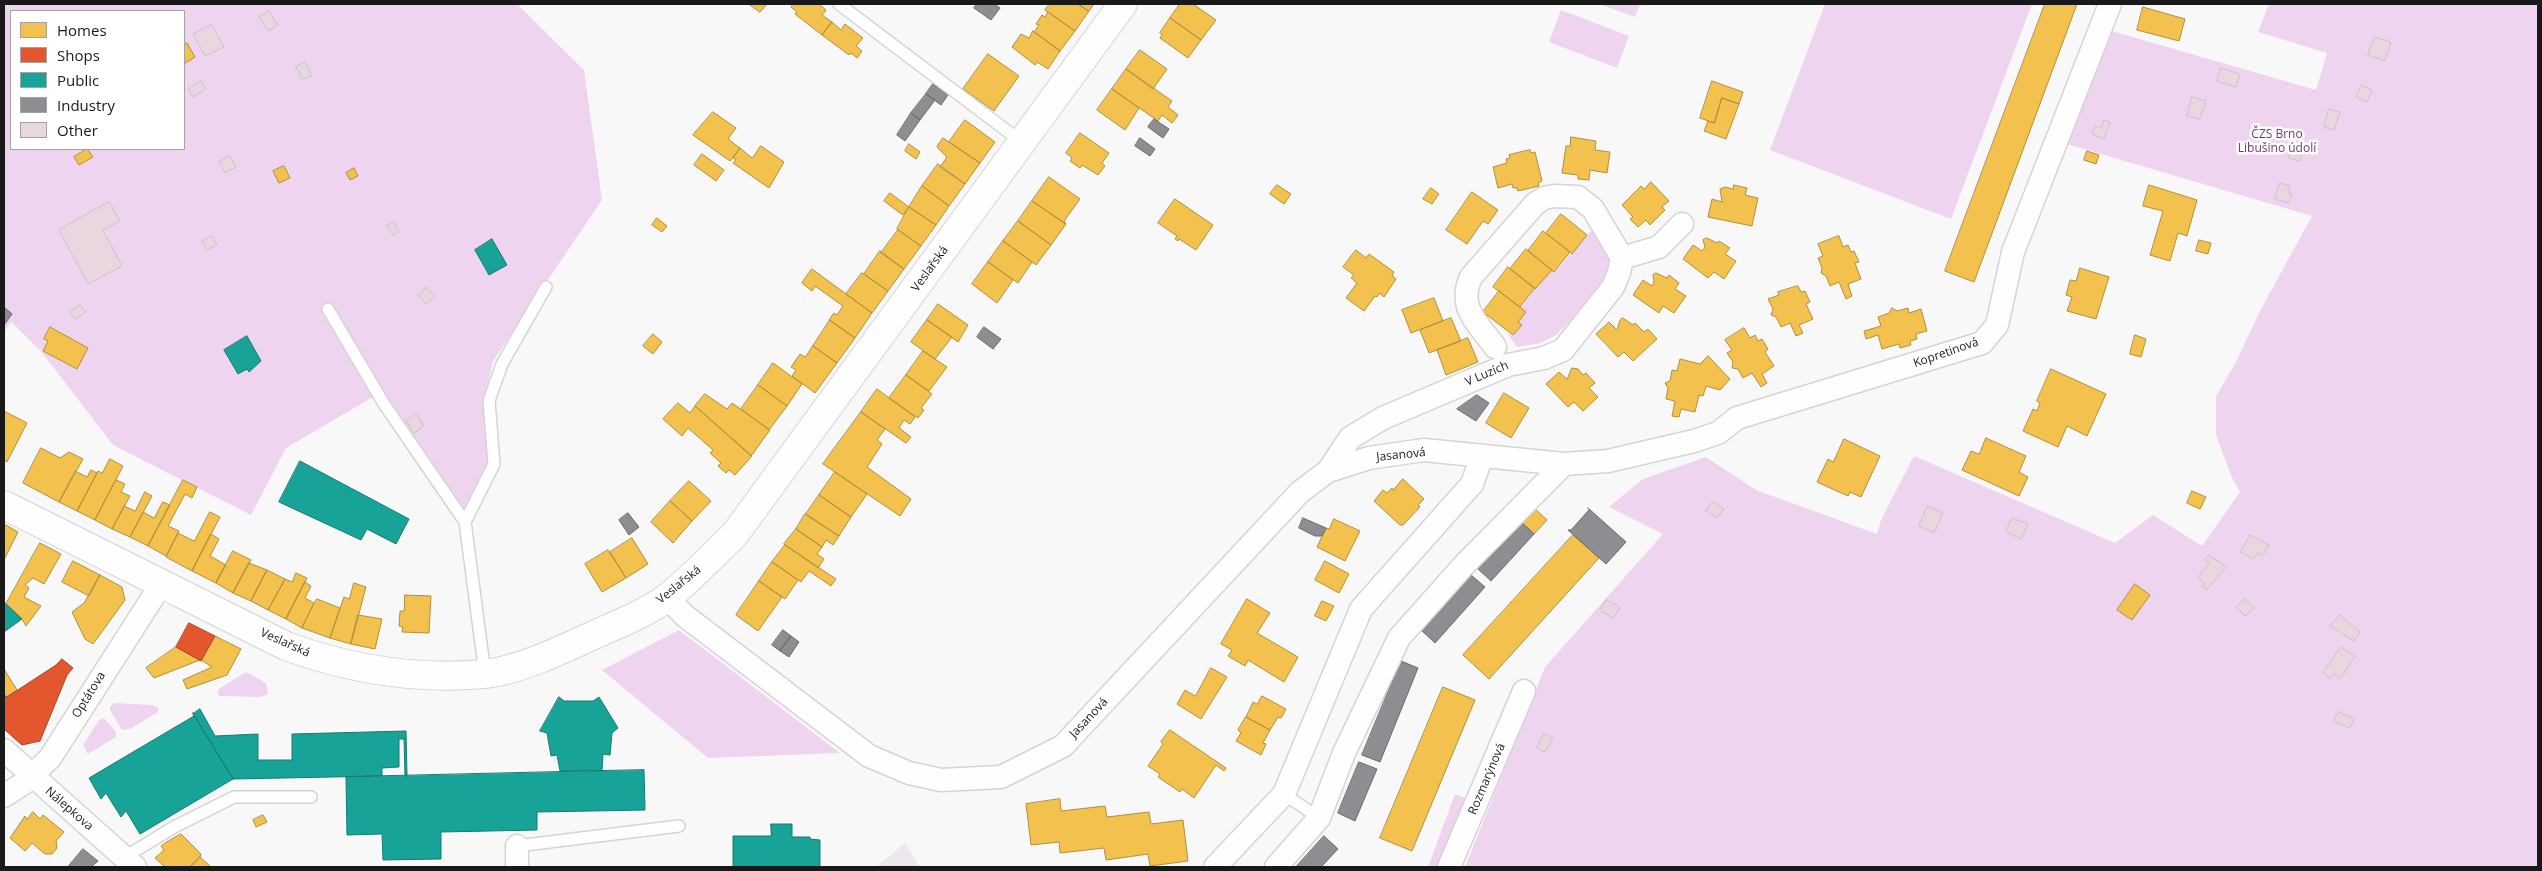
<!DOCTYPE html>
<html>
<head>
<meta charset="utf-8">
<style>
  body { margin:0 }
  #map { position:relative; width:2542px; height:871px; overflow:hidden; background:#f9f8f9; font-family:"Open Sans",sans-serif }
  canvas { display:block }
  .frame { position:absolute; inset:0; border:5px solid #1a191a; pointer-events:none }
  .legend { position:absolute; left:10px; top:10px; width:175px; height:140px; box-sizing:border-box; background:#fff; border:1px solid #a3a3a3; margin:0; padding:6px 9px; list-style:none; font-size:15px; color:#1a191a }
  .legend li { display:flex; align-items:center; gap:10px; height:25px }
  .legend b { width:25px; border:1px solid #a3a3a3 }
</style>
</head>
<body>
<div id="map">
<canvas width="2542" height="871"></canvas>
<div class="frame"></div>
<ul class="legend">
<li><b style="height:14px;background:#f2c14e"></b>Homes</li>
<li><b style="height:14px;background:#e4572e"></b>Shops</li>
<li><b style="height:14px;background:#17a398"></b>Public</li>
<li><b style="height:14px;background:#8d8d92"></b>Industry</li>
<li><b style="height:14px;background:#e8d7df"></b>Other</li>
</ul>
</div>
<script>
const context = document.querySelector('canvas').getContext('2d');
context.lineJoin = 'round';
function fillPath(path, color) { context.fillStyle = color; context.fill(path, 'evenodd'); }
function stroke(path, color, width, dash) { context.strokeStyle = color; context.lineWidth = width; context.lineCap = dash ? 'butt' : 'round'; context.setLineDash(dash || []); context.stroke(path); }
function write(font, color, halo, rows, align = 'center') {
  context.font = font + ' "Open Sans",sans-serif'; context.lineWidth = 5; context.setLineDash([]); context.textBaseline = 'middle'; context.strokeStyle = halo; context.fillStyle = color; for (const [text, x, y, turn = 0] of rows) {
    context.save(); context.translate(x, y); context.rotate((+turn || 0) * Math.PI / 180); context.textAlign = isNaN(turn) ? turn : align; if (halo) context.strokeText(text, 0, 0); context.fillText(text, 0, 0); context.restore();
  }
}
const built = new Path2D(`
  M905,843l15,24h-44z`);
const green = new Path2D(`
  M4,4h513l67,66 18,130 -109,161 -9,40 5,61 -26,52 -80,-123 -97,57 -35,67 -138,-70 -73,-95 -29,-28 -7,10zM11,11h173v138h-173z
  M1599,4h41l-5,13z
  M1825,4h207l-81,215 -181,-69z
  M2269,4h269v863h-1073l80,-200 118,-133 -54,-27 34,-28 63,-22 50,33 121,44 4,-14 33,-64 201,87 38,-28 49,31 38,-54 -8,-14 -16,-43v-39l19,-32 25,-53 52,-95 -252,-74 45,-113 211,61 11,-37 -69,-21z
  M1561,10l68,26 -12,32 -68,-26z
  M1591,231l16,16 3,17 -7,16 -31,39 -17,17 -15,7 -23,4 -10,-14 6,2 8,-10 -3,-3 3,-14 30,-39 4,3z
  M679,630l161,123 -132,5 -106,-88z
  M246,672l20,11 2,11 -8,3 -41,-1 -2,-3 3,-5z
  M114,703l39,2 5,3v4l-28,17 -8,1 -12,-20v-3z
  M104,718l12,14v5l-28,17 -5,-9 16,-25z
  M1455,794l10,4 -28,69h-9z`);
const homes = new Path2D(`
  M749,4h18l-7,8z
  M794,4h25l7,6 -4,5 10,7 -10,13 -27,-21 2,-2 -6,-5z
  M1050,4h28l11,7 -14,20 -30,-21z
  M1078,4h16l-5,7z
  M1180,4h13l23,16 -15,20 -31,-22z
  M2045,4h32l-103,278 -29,-11z
  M2143,7l42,12 -6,22 -42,-11z
  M1048,12l27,19 -15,20 -26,-19 5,-7 -3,-1 6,-9 3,2z
  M1170,18l31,22 -13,18 -28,-20 2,-3 -2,-2z
  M832,22l9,8 4,-6 18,14 -7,8 6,5 -5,7 -6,-5 -2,2 -27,-20z
  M1033,31l27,20 -12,18 -11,-7 -2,3 -23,-18 9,-13 8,4z
  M187,43l8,14 -11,7v-19z
  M1140,50l27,19 -14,20 -27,-20z
  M988,54l31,22 -25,35 -31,-22z
  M1126,69l46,32 -4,6 10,8 -6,8 -10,-8 -4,6 -46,-32z
  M1712,81l31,11 -4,12 -17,-6 -8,25 -14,-5z
  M1112,89l27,19 -14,22 -28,-20z
  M1722,98l17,6 -13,35 -22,-8 4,-10 6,2z
  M713,112l23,16 -8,11 12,9 -10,13 -37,-26z
  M965,120l30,22 -15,21 -31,-21z
  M1080,133l29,20 -7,10 3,3 -7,9 -16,-10 -2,3 -10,-7 2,-3 -6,-5z
  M1571,137l25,4 -1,9 15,2 -3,21 -17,-3 -1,10 -11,-1v-4l-16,-2 4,-27h4z
  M943,138l37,25 -15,21 -25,-17 7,-10 -10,-10z
  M909,144l11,8 -4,7 -11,-8z
  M761,146l23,16 -15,26 -36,-25 3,-3 -3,-2 7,-10 12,10z
  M87,149l6,8 -14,8 -5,-8z
  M1530,150l1,3 4,-1 7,29 -4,2 1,3 -21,5 -1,-3h-4l-1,-4 -14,4 -5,-21 14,-4 -1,-4 4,-1 -1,-3z
  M2087,151l12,4 -3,9 -12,-4z
  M702,154l22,16 -8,11 -22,-16z
  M938,164l27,20 -16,22 -27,-20z
  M284,166l6,12 -11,5 -6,-12z
  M354,168l4,8 -8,4 -4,-7z
  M1049,177l31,22 -16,22 2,3 -34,-23z
  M1651,182l18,19 -7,6 3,3 -15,15 -4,-5 -8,7 -8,-8 3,-2 -11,-12 19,-19 3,3z
  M1277,185l14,9 -7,10 -14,-10z
  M1734,185l13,3 -2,7 13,3 -6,28 -44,-9 4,-18 10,3 -2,-13 5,-2 8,2z
  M2149,185l48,15 -10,36 -9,-3 -8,28 -20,-6 13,-44 -20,-5z
  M922,186l27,20 -13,19 -27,-18z
  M1431,188l8,6 -7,10 -9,-5z
  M1472,192l26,18 -10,14 -5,-3 -16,23 -21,-14z
  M890,193l19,14 -6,8 -19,-14z
  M1175,199l38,26 -17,25 -17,-11 -1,2 -3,-2 2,-3 -19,-13z
  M1032,201l34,23 -15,21 -33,-24z
  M909,207l27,18 -15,21 -24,-17z
  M1561,214l26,21 -15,19 -26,-21z
  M657,218l10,8 -5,6 -10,-7z
  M1018,221l33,24 -15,20 -33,-24z
  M898,230l23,16 -17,23 -23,-16z
  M1543,231l27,21 -16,20 -26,-21z
  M1839,236l4,11 5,-2 3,7 3,-1 5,11 -4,1 6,16 -13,5 4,12 -6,3 -7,-17 -9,4 -4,-10 -5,-3 1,-5 -4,-10 5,-2 -5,-12z
  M1707,238l10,5 2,-2 11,7 -5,6 11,7 -12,18 -10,-7 -6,6 -25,-19 10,-14 9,6 3,-4 -2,-7z
  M2199,240l12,3 -3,11 -12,-3z
  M1003,241l29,21 -14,21 -30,-21z
  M1526,249l26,21 -17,19 -25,-20z
  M1356,250l10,8 3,-4 25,18 -2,4 4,3 -12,18 -5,-4 -2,4 -2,-1 -11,15 -18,-13 11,-15 -6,-5 3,-3 -11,-8z
  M880,251l24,18 -16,22 -24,-17z
  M988,262l25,18 -16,23 -25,-19z
  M1508,267l27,21 -15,19 -27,-20z
  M2080,268l29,9 -13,42 -29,-8 5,-14 -6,-2 4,-15 6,1z
  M812,269l60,44 -17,25 -26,-18 5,-7 3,2 6,-9 -28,-20 -3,5 -10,-8z
  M862,273l26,18 -16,22 -26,-19z
  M1656,273l11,5 2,-3 10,8 -4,6 11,7 -12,17 -11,-7 -4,7 -26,-18 10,-15 9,6 2,-4 -1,-7z
  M1798,286l3,6 4,-1 5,11 -4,2 7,15 -14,6 4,8 -7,3 -6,-13 -9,4 -5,-10 -5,-2 2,-6 -5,-10 11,-4 -1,-3z
  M1499,291l27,21 -8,10 4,3 -9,10 -30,-23z
  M1434,298l9,23 -32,12 -9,-23z
  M938,304l30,21 -10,17 -31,-22z
  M1892,308l5,3 11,-3 1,5 12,-4 6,22 -11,3 1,5 -7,2 1,4 -11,3 -1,-4 -17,5 -4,-14 -12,4 -2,-8 17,-5 -3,-9 11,-4z
  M1451,318l10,23 -32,12 -9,-23z
  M1623,318l10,7 2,-2 9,9 4,-3 9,10 -24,22 -9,-9 -6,5 -22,-23 13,-12 8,8 3,-10z
  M830,320l25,18 -18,25 -24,-17z
  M927,320l25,17 -17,22 -24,-17z
  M50,327l38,21 -11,21 -34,-18 5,-10 -4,-2z
  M1744,328l6,10 5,-3 3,6 4,-2 6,10 -3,3 9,14 -12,8 5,9 -6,4 -9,-14 -9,5 -5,-9 -6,-1 1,-6 -6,-9 5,-3 -7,-10z
  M653,334l9,8 -9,12 -10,-8z
  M2135,335l11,4 -5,18 -11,-3z
  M1468,338l10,24 -32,13 -9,-25z
  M813,346l24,17 -22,30 -23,-17 4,-6 -5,-3 9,-13 5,3z
  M923,351l24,16 -18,24 -23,-16z
  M1708,356l22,23 -10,11 -14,-4 -3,10 -4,-1 -4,17 -14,-3 -2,8 -7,-1 3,-15 -9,-2 2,-11 -3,-5 5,-2 2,-11 5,1 3,-12 20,5z
  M773,363l29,21 -15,22 -29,-21z
  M1572,368l6,1 5,6 3,-2 9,10 -6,5 9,9 -15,14 -9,-9 -6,5 -22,-23 13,-12 8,7z
  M2051,369l55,25 -19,42 -20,-10 -9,21 -35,-16 10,-22 4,2 3,-8 -3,-2z
  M906,375l26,19 -11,14 3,2 -6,8 -29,-20z
  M758,385l29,21 -18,24 -28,-21z
  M877,389l38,28 -5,7 -6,-4 -5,8 12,9 -5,6 -45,-31z
  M1504,393l25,15 -18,30 -25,-15z
  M705,394l22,15 5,-6 38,27 -19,26 -56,-50z
  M678,403l12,10 5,-7 57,50 -17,19 -6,-5 -3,3 -8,-7 3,-3 -11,-10 3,-3 -25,-22 -6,8 -19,-17z
  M4,411l23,12 -20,39 -3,-2z
  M861,412l24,17 -8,11 5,4 -15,23 44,32 -11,17 -77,-52z
  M1986,438l40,18 -7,16 9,5 -9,19 -57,-26 9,-19 8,3z
  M1844,439l36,17 -19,41 -11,-5 -2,4 -31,-14 11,-23 5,3z
  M41,448l19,10 9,-6 14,7 -24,43 -36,-19z
  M110,459l13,7 -28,54 -18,-9 21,-40 4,2z
  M91,470l6,3 -20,38 -18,-9 16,-31 12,6z
  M835,472l32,22 -16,23 -32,-22z
  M1403,479l21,20 -6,6 2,2 -17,18h-3l-26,-24 9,-11 4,3 5,-5 1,2z
  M116,480l9,4 -4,8 9,4 -18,33 -17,-9z
  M183,480l14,7 -5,11 -7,-4 -17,32 11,5 -13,25 -18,-10z
  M689,481l22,20 -19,20 -22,-20z
  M2192,491l14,6 -6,12 -13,-6z
  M145,492l7,4 -22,41 -18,-8 12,-23 11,5z
  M819,495l32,22 -12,19 -33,-22z
  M670,501l22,20 -19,22 -22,-21z
  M163,502l7,3 -22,41 -18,-9 13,-25 11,6z
  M1533,507l14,13 -13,14 -14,-13z
  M210,512l10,5 -28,54 -26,-14 12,-24 16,8z
  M805,514l34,22 -6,9 -7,-5 -4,7 -26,-18z
  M1334,519l26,12 -15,30 -28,-14 9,-19 3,1z
  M4,524l14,8 -14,28z
  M796,529l26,18 -5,7 7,5 -6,9 -34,-24z
  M211,534l8,5 -9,17 16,9 -10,18 -24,-12z
  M1573,535l26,23 -110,121 -26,-24z
  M632,538l16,26 -22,14 -16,-26z
  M40,543l21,11 -17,30 -11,-6 -8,7 4,3 -5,9 17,9 -15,20 -4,-7 -16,-15z
  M785,545l51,34 -5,7 -22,-15 -8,11 -29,-20z
  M608,550l18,28 -24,14 -17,-28z
  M233,551l18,9 -18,33 -17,-10z
  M73,561l27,14 -11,21 -27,-14z
  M1325,561l24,13 -10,19 -24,-13z
  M772,562l26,18 -13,19 -26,-18z
  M249,563l18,7 -16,31 -18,-8z
  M267,570l18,9 -17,31 -17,-9z
  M296,573l11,5 -21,41 -18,-9 17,-31 7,3z
  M100,575l22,12 3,13 -32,44 -8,-5 -13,-27 12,-9z
  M759,581l23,16 -24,34 -22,-16z
  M305,582l6,4 -6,12 9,5 -12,25 -16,-9z
  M354,583l12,4 -15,57 -21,-6 14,-41 5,2z
  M2135,584l15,11 -18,25 -15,-10z
  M405,595l26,1 -2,37 -27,-1 1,-5 -4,-1 1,-15h4z
  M317,599l23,9 -10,30 -28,-10z
  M1247,599l23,14 -13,20 41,24 -14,25 -36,-22 -3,6 -17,-10 4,-6 -11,-6z
  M1322,601l12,5 -8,15 -11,-5z
  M358,615l24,4 -7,30 -24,-5z
  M215,636l26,13 -14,26 -40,14 -4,-9 29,-13 -11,-7z
  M176,647l24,13 -46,18 -8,-10z
  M1211,668l16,9 -26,42 -24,-15 8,-14 10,6z
  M4,669l13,21 -10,7 -3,-2z
  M1443,687l32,13 -63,151 -32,-13z
  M1262,696l24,13 -5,9 -3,-1 -8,13 -24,-13 7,-15 4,2z
  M1246,717l24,13 -7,13 3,1 -5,11 -25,-14 5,-8 -3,-3z
  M1170,730l56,38 -2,3 -8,-6 -22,33 -12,-9 -2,3 -22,-15 2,-3 -12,-8 15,-22 -2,-2z
  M1060,799l1,12 44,-5 2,11 42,-5 2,12 32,-4 5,41 -38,5 -2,-12 -42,6 -2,-12 -44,5 -1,-11 -28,3 -5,-41z
  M33,812l7,7 3,-4 21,17 -8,9 1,7 -5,6h-7l-13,-11 -7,8 -15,-13 15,-22 2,3z
  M263,815l4,7 -11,5 -3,-7z
  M181,834l20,20 -1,3 -10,10h-25l-10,-9 9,-8 -3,-4 4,-3z
  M200,857l11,10h-21z`);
const shops = new Path2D(`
  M189,623l26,13 -14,25 -25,-14z
  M62,659l11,9 -6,7 -27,66 -18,4 -18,-16v-34l3,2 49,-32z`);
const public = new Path2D(`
  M492,239l15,26 -18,10 -14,-25z
  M247,336l14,25 -12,11 -2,-3 -9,5 -14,-24z
  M300,461l109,58 -13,25 -29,-15 -6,11 -82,-38z
  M4,602l18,17 -18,13z
  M559,697l5,4h29l6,-4 19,31 -6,5 -2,22 -7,-1 -1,17h-42l-3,-16 -6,1 -4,-23 -7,-2z
  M200,709l15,27 43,-2v26h34v-26l114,-3 1,45h-2l-1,-37h-5v28l-17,1v8l-149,3 -40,-65z
  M193,713l40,66 -93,55 -14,-23 -5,6 -15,-24 -5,6 -12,-21 105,-62z
  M644,770l1,40 -108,2v18l-96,2v27l-58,1 -1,-26 -35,1 -1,-58z
  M771,824h21v13h18v2l10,1v27h-87v-31h38z`);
const industry = new Path2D(`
  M977,4h17l6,4 -9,12 -17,-12z
  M933,84l15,11 -7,10 -15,-11z
  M926,94l9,6 -15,20 -9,-7z
  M911,113l9,7 -15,21 -8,-6z
  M1154,119l15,10 -6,9 -15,-11z
  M1140,138l15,11 -5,7 -15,-10z
  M4,307l8,7 -8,11z
  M984,327l17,12 -8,10 -16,-12z
  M1477,395l12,8 -13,18 -19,-12z
  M1588,508l38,34 -20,22 -38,-34h3l18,-20z
  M628,513l11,14 -10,8 -10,-15z
  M1303,518l23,10 -4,8h-7l-16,-8z
  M1520,521l14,13 -43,47 -14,-13z
  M1471,575l14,12 -50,56 -14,-13z
  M783,630l8,6 -11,15 -8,-6z
  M791,636l8,6 -10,15 -9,-6z
  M1401,661l17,7 -38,94 -18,-7z
  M1359,762l18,7 -22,52 -17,-8z
  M1324,836l14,13 -17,18h-25z
  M83,849l15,12 -7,6h-23z`);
const building = new Path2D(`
  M269,11l9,14 -10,6 -9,-14z
  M212,25l12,22 -19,9 -12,-22z
  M2375,37l16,5 -6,19 -17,-6z
  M305,62l7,14 -10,3 -6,-12z
  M2221,68l19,6 -4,13 -19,-6z
  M201,81l5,8 -13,8 -5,-7z
  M2362,85l10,5 -5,12 -11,-5z
  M2192,97l14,4 -6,18 -13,-3z
  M2329,109l11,3 -6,18 -10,-3z
  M2104,120l6,2 -6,17 -12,-5 3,-8 6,2z
  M2293,145l10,3 -3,13 -11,-3z
  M230,156l6,11 -11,6 -6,-11z
  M2280,183l10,3 -2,7 4,1 -3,9 -14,-4z
  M109,202l11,19 -17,9 19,36 -34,18 -29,-54z
  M394,222l5,10 -6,3 -6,-9z
  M212,236l5,9 -10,5 -5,-9z
  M427,287l8,10 -9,7 -8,-9z
  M80,305l6,7 -11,7 -5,-7z
  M416,414l8,12 -10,7 -8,-12z
  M1713,502l11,7 -7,9 -11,-7z
  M1928,506l15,7 -9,20 -15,-7z
  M2012,518l16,6 -7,15 -15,-7z
  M2250,535l19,10 -7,11 -5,-3 -3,6 -13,-7z
  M2209,555l17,12 -19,23 -5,-4 2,-3 -6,-6 11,-14 -4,-3z
  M2245,599l9,9 -9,8 -9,-9z
  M1606,600l14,7 -6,11 -14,-7z
  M2340,615l20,17 -6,9 -24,-15z
  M2341,647l14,9 -15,23 -6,-5 -3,5 -8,-6z
  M2338,712l16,7 -4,9 -16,-7z
  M1544,734l9,4 -8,14 -8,-4z`);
const lane = new Path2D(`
  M839,4l184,139
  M328,309l56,95 81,118 20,152
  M465,522l29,-58 -5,-63 13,-37 44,-77
  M1284,794l35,24
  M517,846l162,-20
  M125,857l49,-30 60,-30h77`);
const street = new Path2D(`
  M1622,258l37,-11 23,-23
  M1328,471l22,-33 33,-20 125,-53 36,-7 19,-8 50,-63 6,-14 3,-15 -29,-49 -15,-12 -24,-1 -10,2 -9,6 -64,73c-14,31 7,46 24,70
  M667,598l18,18 184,140 40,17 32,7 60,-3 62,-31 237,-254 28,-21 41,-13 55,-8 140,14 44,-3 86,-20 24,-8 19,-15 245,-75 15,-18 16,-73 97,-248
  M4,750l131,117
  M4,796l20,-13 26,-25 112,-175
  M517,846v21
  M1215,867l69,-73 77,-185 111,-125 10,-28
  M1276,867l43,-49 25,-65 55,-115 65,-73 100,-101
  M1449,867l75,-176`);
const secondary = new Path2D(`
  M4,505l282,141c63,23 131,34 198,28 34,-3 82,-26 114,-41 23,-10 50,-21 70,-36 24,-19 45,-42 67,-63l388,-530`);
const parkNames = [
  ["ČZS Brno",2277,135],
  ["Libušino údolí",2277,149]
];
const streetNames = [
  ["Veslařská",930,269,-54],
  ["Kopretinová",1946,353,-19],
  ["V Luzích",1487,374,-23],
  ["Jasanová",1401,455,-6],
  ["Veslařská",679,585,-39],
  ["Veslařská",285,643,24],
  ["Optátova",89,695,-58],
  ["Jasanová",1089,718,-47],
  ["Rozmarýnová",1487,779,-67],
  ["Nálepkova",69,809,41]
];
fillPath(built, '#eee8ee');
fillPath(green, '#efd4f0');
fillPath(homes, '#f2c14e');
stroke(homes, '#b18f3e', 1);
fillPath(shops, '#e4572e');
stroke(shops, '#a74428', 1);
fillPath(public, '#17a398');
stroke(public, '#187a72', 1);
fillPath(industry, '#8d8d92');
stroke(industry, '#6a6a6e', 1);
fillPath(building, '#e8d7df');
stroke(building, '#c8c6c8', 1);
stroke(lane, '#d5d4d5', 14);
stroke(street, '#d5d4d5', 25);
stroke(secondary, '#d5d4d5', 30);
stroke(lane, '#fefefe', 11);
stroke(street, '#fefefe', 22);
stroke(secondary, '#fefefe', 28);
write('12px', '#78317f', '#fff', parkNames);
write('12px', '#1a191a', '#fff', streetNames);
</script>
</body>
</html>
